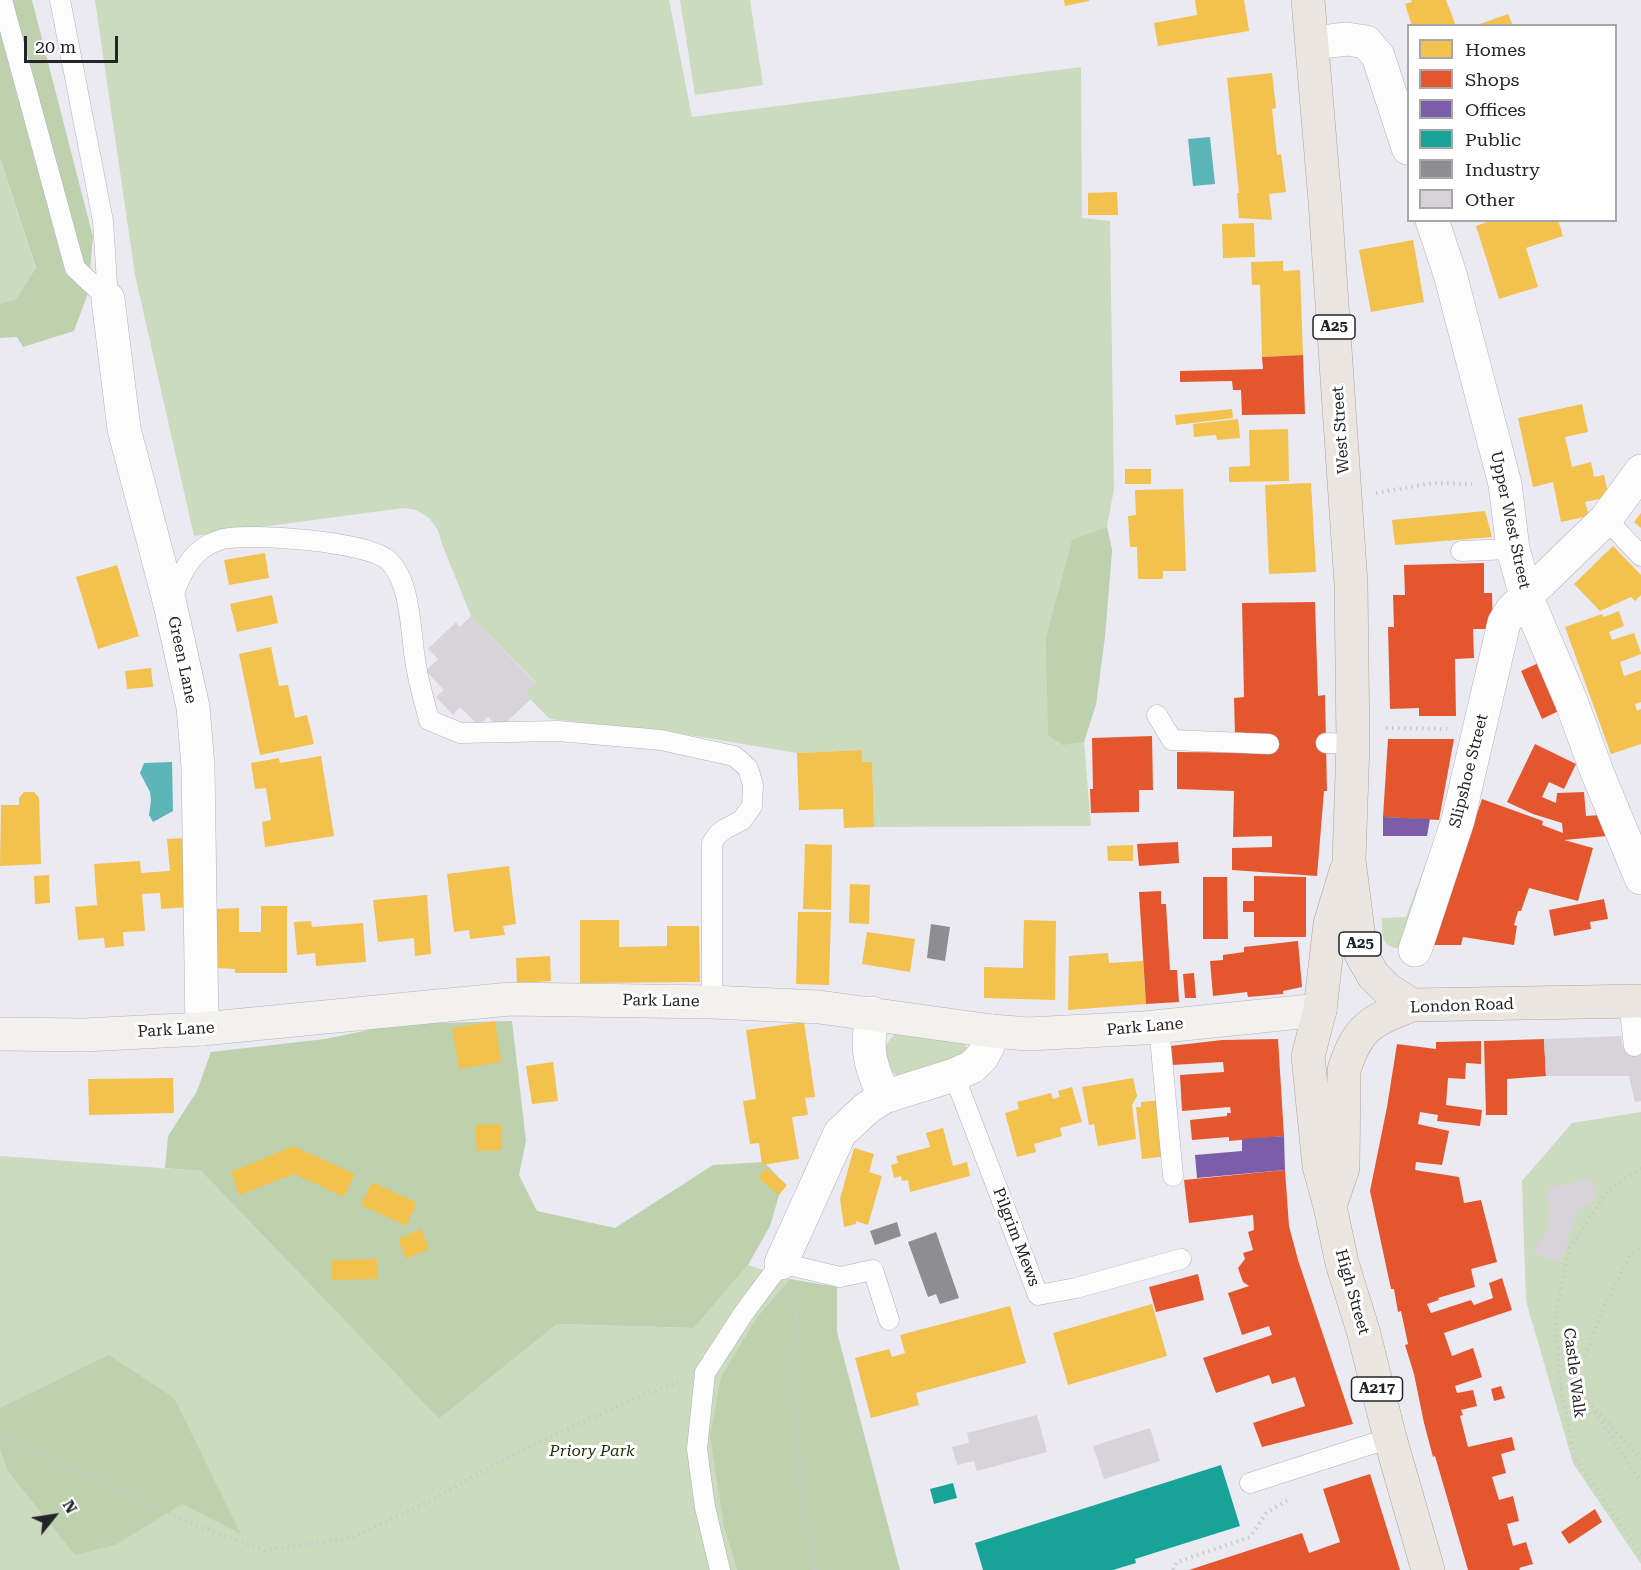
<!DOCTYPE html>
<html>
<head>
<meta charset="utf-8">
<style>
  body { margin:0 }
  #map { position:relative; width:1641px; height:1570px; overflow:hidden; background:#ebeaf2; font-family:"Roboto Serif",serif }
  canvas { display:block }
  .legend { position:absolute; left:1407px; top:24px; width:210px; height:198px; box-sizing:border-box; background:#fff; border:2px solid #a7a7a9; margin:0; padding:8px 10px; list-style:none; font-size:18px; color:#232328 }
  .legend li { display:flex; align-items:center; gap:12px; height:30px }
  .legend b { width:30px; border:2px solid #a7a7a9 }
  .north { position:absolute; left:24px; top:1486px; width:60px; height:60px; -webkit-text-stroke:4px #fff; paint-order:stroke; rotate:60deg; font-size:16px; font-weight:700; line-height:24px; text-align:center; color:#232328 }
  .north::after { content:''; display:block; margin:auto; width:21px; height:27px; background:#232328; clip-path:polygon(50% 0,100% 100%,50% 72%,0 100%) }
  .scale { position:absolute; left:24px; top:36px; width:94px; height:27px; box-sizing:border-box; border:3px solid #232328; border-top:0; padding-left:8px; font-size:18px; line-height:21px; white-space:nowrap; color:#232328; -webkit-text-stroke:4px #fff; paint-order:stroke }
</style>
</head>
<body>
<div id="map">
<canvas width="1641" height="1570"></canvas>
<ul class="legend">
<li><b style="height:16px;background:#f2c14e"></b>Homes</li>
<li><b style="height:16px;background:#e4572e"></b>Shops</li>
<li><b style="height:16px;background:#7b5ea7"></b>Offices</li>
<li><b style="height:16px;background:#17a398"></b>Public</li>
<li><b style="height:16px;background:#8d8d92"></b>Industry</li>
<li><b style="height:16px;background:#d7d3d8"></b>Other</li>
</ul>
<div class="north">N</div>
<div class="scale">20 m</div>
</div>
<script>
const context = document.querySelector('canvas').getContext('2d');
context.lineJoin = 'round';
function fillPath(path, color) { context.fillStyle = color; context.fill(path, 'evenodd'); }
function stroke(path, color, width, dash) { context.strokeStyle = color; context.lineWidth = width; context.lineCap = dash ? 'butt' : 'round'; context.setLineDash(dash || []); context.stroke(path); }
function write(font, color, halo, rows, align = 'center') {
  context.font = font + ' "Roboto Serif",serif'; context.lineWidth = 6; context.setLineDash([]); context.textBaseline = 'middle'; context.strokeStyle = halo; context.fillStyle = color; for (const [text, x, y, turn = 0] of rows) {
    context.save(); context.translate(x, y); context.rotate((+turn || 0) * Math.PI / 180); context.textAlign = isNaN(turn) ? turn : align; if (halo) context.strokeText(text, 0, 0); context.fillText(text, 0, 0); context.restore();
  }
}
const green = new Path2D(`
  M95,0h574l23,117 389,-50 1,151 28,3 4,268 -7,37 5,24 -7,86 -9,68 -12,38 7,84 -217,1 -2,-64 -10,-1v-12l-65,3 -126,-21 -121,-13 -26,-26 11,-11 -64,-66 -29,-72 -4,-14 -9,-12 -13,-8 -13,-2 -209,28 -59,-261z
  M680,0h70l13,85 -68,10z
  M0,158l36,111 -20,30 -16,5z
  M1435,838l-31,106 -6,4c-18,-1 -16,-16 -16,-30l24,-1z
  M897,1032l66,10 4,5v5l-56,23h-15c-17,-15 -15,-29 1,-43z
  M1641,1112v452l-68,-101 -47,-162 -4,-120 50,-58z
  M0,1156l201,15 238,248 118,-95 137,4 54,-63 42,14 -32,37 -34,211 13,43h-737z`);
const forest = new Path2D(`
  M0,0h32l61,237 -5,56 -14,38 -51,16 -6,-10 -17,1v-34l16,-5 20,-31 -36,-110z
  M1107,527l5,23 -7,86 -9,68 -12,38 -21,3 -15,-10 -2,-97 26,-98z
  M512,1021l14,120 -7,34 18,36 78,17 98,-63 51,-3 19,20 -13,44 -22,39 -54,63 -137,-4 -118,95 -238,-248 -36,-3 3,-32 29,-45 14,-39 114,-13 73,-15z
  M790,1279l47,8v45l63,238h-163l-13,-43 -14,-91 11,-59 37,-61z
  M109,1355l65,43 67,136 -59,-30 -67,41 -40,10 -67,-84 -8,-22v-41z`);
const water = new Path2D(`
  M1210,137l5,47 -22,2 -5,-47z
  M172,762l1,49 -20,11 -4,-7 2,-15 -1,-8 -10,-19 4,-10z`);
const homes = new Path2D(`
  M1064,0h25v1l-24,5z
  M1195,0h49l5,31 -91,15 -4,-23 43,-8z
  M1411,0h35l10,26h-44l-7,-22 7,-2z
  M1508,14l5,12h-36v-1z
  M1272,73l4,35 -4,1 5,46 4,-1 5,38 -17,2 3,26 -33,-2 -2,-25h2l-12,-115z
  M1117,192l1,23h-30v-22z
  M1492,220h66l5,16 -37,12 12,39 -39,12 -23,-73z
  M1254,223l1,34 -32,1 -1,-34z
  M1413,240l11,62 -53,10 -12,-62z
  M1283,261v10l17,-1 3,85 -41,2 -2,-72h-8l-1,-23z
  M1582,404l6,28 -23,5 7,30 19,-5 3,15 10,-2 5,22 -24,5 4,14 -28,6 -8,-40 -20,5 -15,-69z
  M1232,409l1,9 -57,7 -1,-10z
  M1238,419l2,19 -23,2 -1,-5 -22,2 -1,-13z
  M1288,429l1,52 -60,1v-15l21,-1 -1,-36z
  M1125,469h26v15h-26z
  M1311,483l5,89 -47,2 -4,-89z
  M1183,489l3,82h-23v7l-2,1h-23l-1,-32h-7l-2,-31 8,-1 -1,-25z
  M1485,511l7,26 -97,8 -3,-25z
  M1641,513v15l-7,-6z
  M1613,546l28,29v20l-6,6 -4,-4 -31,14 -26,-27z
  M265,553l4,25 -40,7 -5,-25z
  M117,565l22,71 -41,13 -22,-72z
  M272,595l6,28 -41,9 -7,-28z
  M1619,611l5,15 -15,6 3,8 22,-7 7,20v1l-21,8 4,14 17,-6v32l-6,2 2,7 4,-2v35l-30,10 -46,-127 37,-13 2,3z
  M271,647l8,39 9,-1 7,33 12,-3 7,29 -54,11 -21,-101z
  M151,668l2,19 -26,2 -2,-18z
  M862,750v12h10l2,65 -30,1 -1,-19 -44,1 -2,-57z
  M321,756l13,80 -69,11 -3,-25 9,-2 -5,-32 -11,1 -4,-26 28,-5 1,5z
  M24,792h10l5,6 2,66 -41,2 1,-61h18v-7z
  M186,838l5,69 -30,2 -1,-16 -18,1 3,37 -22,1 1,14 -19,2 -1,-10 -26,2 -3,-33 22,-2 -3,-41 46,-3 1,12 29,-2 -3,-32z
  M805,844l27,1 -1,65 -28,-1z
  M1133,845v16h-25l-1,-15z
  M509,866l7,58 -13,2 2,9 -35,4 -1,-9 -15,2 -7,-58z
  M49,875l1,28 -15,1 -1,-28z
  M850,884l20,1 -1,39 -20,-1z
  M427,895l4,59 -16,2 -1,-18 -36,4 -5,-42z
  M261,906h26v67h-52v-4l-19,-1v-59l23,-1v24h22z
  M798,912h33l-2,73 -33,-1z
  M580,920h39v27l48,-1v-20h32l1,56 -120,1z
  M1024,920l32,1 -1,79 -71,-2v-31l39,1z
  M311,921l1,6 51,-4 3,39 -50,4 -1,-13 -18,2 -3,-33z
  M867,932l48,7 -5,33 -48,-8z
  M1108,953l1,10 34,-2 3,43 -78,6 1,-54z
  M550,956l1,25 -34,2 -1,-25z
  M495,1021l6,41 -42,7 -7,-41z
  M804,1022l11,75 -10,1 3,17 -16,2 7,42 -37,6 -3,-22 -9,1 -7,-43 13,-2 -10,-69z
  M553,1062l5,39 -26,3 -6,-38z
  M173,1078l1,35 -85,2 -1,-36z
  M1133,1078l4,18 -5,9 4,34 -38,7 -4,-22 -5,1 -7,-38z
  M1072,1087l10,35 -22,6 2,8 -28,8 2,8 -19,5 -12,-44 14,-4 -2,-7 34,-9 2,6 7,-2 -2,-6z
  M1162,1100l6,56 -26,3 -6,-52h5v-5z
  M501,1124l1,26 -25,1 -2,-26z
  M943,1128l10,38 14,-4 3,14 -60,16 -2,-12 -6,1 -1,-5 -7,2 -3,-13 7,-2 -2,-7 34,-9 -4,-14z
  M293,1146l62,28 -11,23 -50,-23 -55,21 -8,-23z
  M854,1148l20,6 -5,18 13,4 -14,49 -12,-4v3l-12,3 -4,-28z
  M767,1168l20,17 -8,10 -21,-17z
  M372,1182l45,21 -11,23 -45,-21z
  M421,1229l8,20 -23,10 -8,-20z
  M377,1259v20l-45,1v-20z
  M1152,1304l15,52 -99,29 -15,-52z
  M1010,1306l16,57 -110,30 3,12 -48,13 -16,-60 34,-9 3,8 13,-4 -5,-18z`);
const shops = new Path2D(`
  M1303,355l2,59 -63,1 -1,-25h-8l-1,-9 -52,1v-11l83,-2 -1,-12z
  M1484,563v30h8l1,36h-20l1,29 -19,1 1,57h-37v-8l-29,1 -2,-82h6l-1,-32h12l-1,-30z
  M1315,602l3,94 7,-1 2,96h-3l-7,85 -85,-6v-22l40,-1v-11l-39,1 1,-46 -57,-2v-37l91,1 -1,-19 -32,1 -1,-37 10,-1 -2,-94z
  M1543,661l22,47 -23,11 -21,-48z
  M1152,736l1,54h-14v22l-48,1 -1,-24h3l-1,-51z
  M1388,739h66l-15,81 -56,-3z
  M1535,744l41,20 -12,25 -15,-7 -7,15 14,6 1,-10 27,-1 2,24 15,-1 6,21 -43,4 29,8 -15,53 -49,-13 -8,23h-3l-4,14 3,1 -3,19 -51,-8 -2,8h-33l28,-71 26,-75 61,22 -1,4 21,8 -1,-10 -29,-9 -26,-12z
  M1178,842l1,21 -40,3 -2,-22z
  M1254,876l52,1v60h-52v-25h-11v-11h11z
  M1203,877h24l1,62h-25z
  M1161,891v13h5l4,66h7l2,32 -33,2 -7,-112z
  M1604,899l4,20 -18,3 1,7 -37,7 -5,-26z
  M1298,941l4,46 -19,4v3l-35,3 -1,-5 -34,4 -3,-35 13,-1v-5l21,-3v-5z
  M1194,973l2,25h-11l-2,-24z
  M1278,1039l6,97 -55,5v-4l-37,3 -2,-20 37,-4v-3h4l-1,-6 -48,4 -2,-36 44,-3 -1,-10 -51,3 -2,-19 52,-6z
  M1544,1039l2,37 -39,3v36h-21l-2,-74z
  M1481,1041v23l-15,-1 -1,16 -17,-1 -2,27 36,5 -2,16 -43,-5 1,-6 -18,-3 -2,12 31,7 -7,34 -26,-3 -1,8 44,7 5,26 17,-3 16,62 -26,7 4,18 -37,11 1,2 -12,4 4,9 40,-13 3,5 19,-7 -4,-15 13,-5 10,32 -68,23 8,23 21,-8 9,29 -27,9 2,7 16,-3 4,16 -16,4 2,5 -3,1 8,31 44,-10 3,13 -14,4 5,19 -14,4 7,23 14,-4 6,25 -12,3 6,22 13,-4 7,22 -14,4 1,2h-52l-33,-114 -2,1 -9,-34 -10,-49 -9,-29 3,-1 -7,-33 -3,1 -4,-23h-3l-21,-98 17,-84 10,-63 39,5v-7z
  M1285,1170l4,56 9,34 55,164 -91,23 -9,-24 52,-17 -10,-29 -23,7 -3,-9 -53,18 -13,-35 69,-23 -3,-9 -27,9 -14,-42 21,-7 -6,-4 -5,-14 7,-9 -2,-6 10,-3 -5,-18 6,-2 -1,-15 -64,8 -5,-43z
  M1198,1274l6,26 -48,12 -7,-25z
  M1501,1386l4,12 -11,3 -3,-12z
  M1370,1474l30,96h-211l113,-37 7,20 31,-11 -17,-53z
  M1595,1509l7,13 -33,22 -8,-12z`);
const offices = new Path2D(`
  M1383,817l47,2 -3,17h-44z
  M1284,1136l1,34 -88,8 -2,-23 47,-4v-12z`);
const public = new Path2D(`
  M1221,1465l19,61 -105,33 1,4 -23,7h-130l-8,-27z
  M953,1483l4,15 -23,6 -4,-15z`);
const industry = new Path2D(`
  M931,924l19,3 -5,34 -18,-3z
  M897,1222l4,14 -26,9 -5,-14z
  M936,1232l23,66 -19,6 -4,-10 -8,3 -20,-55z`);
const building = new Path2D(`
  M471,616l64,67 -11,10 7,6 -32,30 -11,-12 -9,9 -19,-19 -7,8 -17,-18 8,-7 -18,-19 12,-12 -10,-10 28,-27 4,5z
  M1621,1036l2,12 18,-4v57l-6,1 -6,-26h-83l-2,-37z
  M1591,1178l6,20 -19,13 -17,52 -29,-10 18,-29 -3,-36z
  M1037,1415l10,37 -70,19 -3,-10 -17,4 -5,-18 17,-4 -2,-10z
  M1150,1428l10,33 -56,18 -11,-33z`);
const path = new Path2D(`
  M1376,493l57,-10 39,1
  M1386,728l61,1
  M1641,1168l-32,21 -40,60 -14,70 6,69 14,70 66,97
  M796,1294l-3,111 8,83 14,82
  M1572,1383l69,76
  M1561,1388l11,-5 18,-39 13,-36 26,-51 12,-11
  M1595,1412l46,70
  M0,1435l193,89 72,26 87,-12 70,-33 97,-53 111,-52 49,-18
  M1173,1570l4,-8 73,-25 17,-25 21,-12`);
const lane = new Path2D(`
  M2,0l73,268 33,31
  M60,0l43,221 5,78
  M1606,519l35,37
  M1461,551l52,-2
  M170,604c7,-19 15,-43 32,-55 6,-5 14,-8 21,-10 29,-6 145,2 166,22 24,23 21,79 28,110 3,16 8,33 12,49l31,13 98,-2 103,9 73,16 14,12 5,17 -1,21 -10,14 -17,9 -7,5 -6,9v159
  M1157,715l15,25 97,4
  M1326,743l27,1
  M1629,1002l5,44
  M1159,1027l14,149
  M954,1075l84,220 38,-7 105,-29
  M1250,1483l140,-45
  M720,1570l-15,-63 -8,-58 8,-76 38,-59 38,-51 59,14 33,-7 16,50`);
const street = new Path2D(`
  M1313,43l34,-4 19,3 12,14 30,92
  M1432,220l18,54 55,210 8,65 13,47 45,105 26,71 44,106
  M108,299l16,130 46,175 23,103 5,60 4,262
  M1415,950l43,-130 46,-197 8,-13 94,-91 35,-48
  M872,1013c-6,40 -3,48 12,84
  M781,1263l59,-130 27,-25 17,-11 70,-22 18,-8 10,-10 6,-11 4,-15`);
const secondary = new Path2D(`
  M0,1034l84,1 118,-6 308,-30 202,3 107,5 173,24 36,3 116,-6 176,-18`);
const primary = new Path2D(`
  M1308,0l17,201 26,383 2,160 -4,116 12,94 12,21 14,14 25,16
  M1346,871l-16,53 -10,86 -12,46 11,110 11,40 12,57 22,71 26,104 38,132
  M1330,1206l13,-38 1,-98c14,-44 27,-49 68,-65l229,-4`);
const shields = [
  [1334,327,42],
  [1360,944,42],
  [1377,1389,51]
];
const shieldNames = [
  ["A25",1334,327],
  ["A25",1360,944],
  ["A217",1377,1389]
];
const streetNames = [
  ["West Street",1341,430,-94],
  ["Upper West Street",1510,520,78],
  ["Green Lane",182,660,78],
  ["Slipshoe Street",1469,771,-76],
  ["Park Lane",661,1001,1],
  ["London Road",1462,1006,-2],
  ["Park Lane",1145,1027,-5],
  ["Park Lane",176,1030,-3],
  ["Pilgrim Mews",1016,1237,69],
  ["High Street",1352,1292,74],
  ["Castle Walk",1574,1373,83]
];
const parkNames = [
  ["Priory Park",592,1451]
];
fillPath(green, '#cbdbbd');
fillPath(forest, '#bed1ae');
fillPath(water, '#5cb5b9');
fillPath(homes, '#f2c14e');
fillPath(shops, '#e4572e');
fillPath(offices, '#7b5ea7');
fillPath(public, '#17a398');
fillPath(industry, '#8d8d92');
fillPath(building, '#d7d3d8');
stroke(lane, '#b2b1b8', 21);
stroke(street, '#b2b1b8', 34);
stroke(secondary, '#b2b1b8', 34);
stroke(primary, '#ada49b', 34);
stroke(path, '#cacacd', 4, [1.5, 4.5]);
stroke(lane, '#fcfcfd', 20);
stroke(street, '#fcfcfd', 33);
stroke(secondary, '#f3f1ee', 33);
stroke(primary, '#eae5de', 33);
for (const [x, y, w] of shields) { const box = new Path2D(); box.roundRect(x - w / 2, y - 12, w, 24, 4.5); context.fillStyle = '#fff'; context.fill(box); stroke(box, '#232328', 1.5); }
write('bold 15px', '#232328', null, shieldNames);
write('16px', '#232328', '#fff', streetNames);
write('italic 16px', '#1c3000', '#fff', parkNames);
</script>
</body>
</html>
